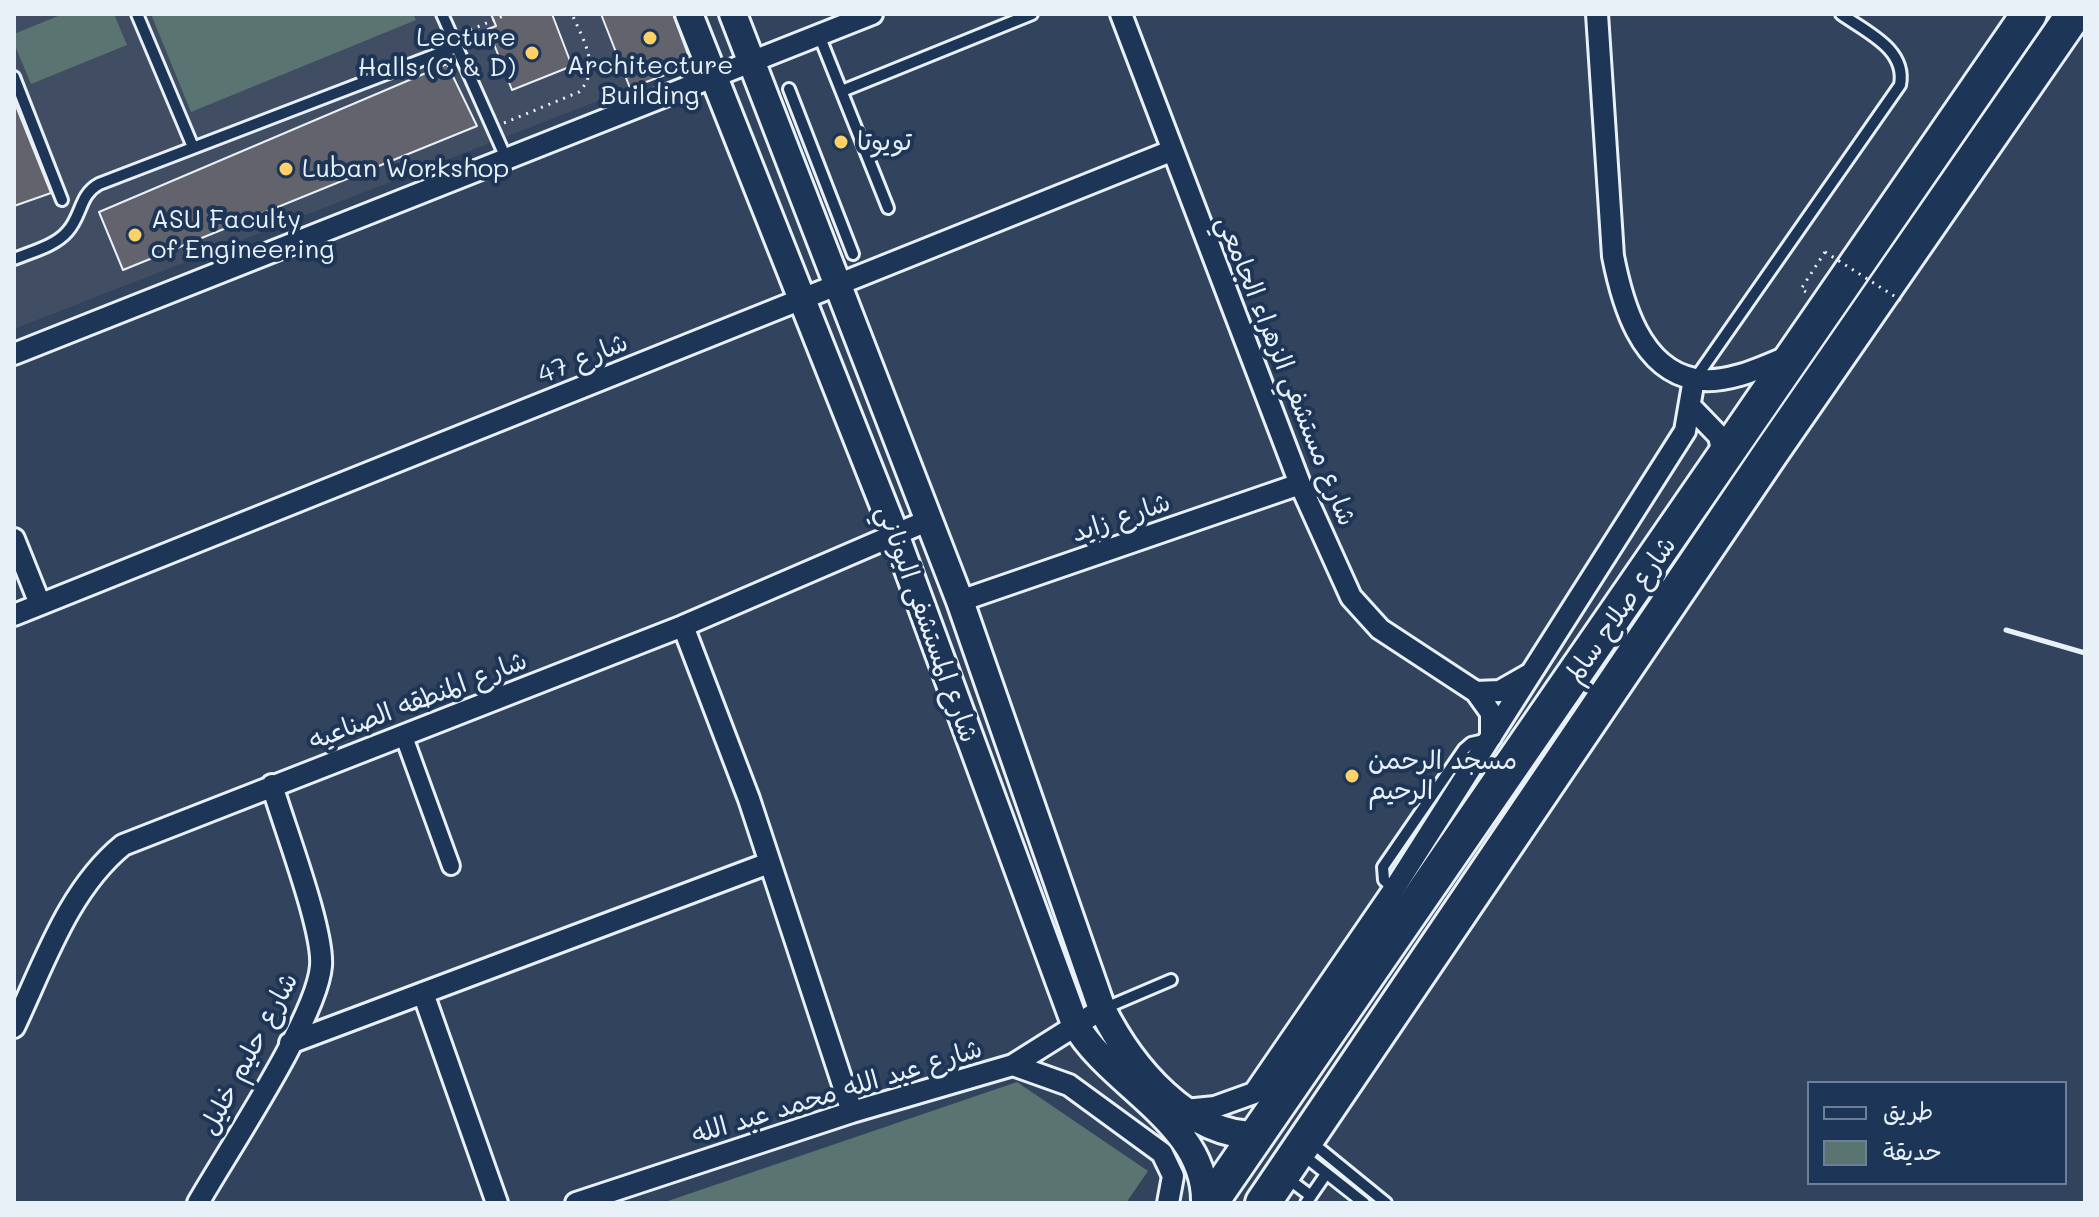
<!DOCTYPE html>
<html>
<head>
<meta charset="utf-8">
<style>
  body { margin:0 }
  #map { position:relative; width:2099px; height:1217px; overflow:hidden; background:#32435e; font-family:Mali,"Playpen Sans Arabic",sans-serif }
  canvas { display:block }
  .frame { position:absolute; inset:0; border:16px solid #e8f1f8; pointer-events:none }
  .legend { position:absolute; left:1807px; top:1081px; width:260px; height:104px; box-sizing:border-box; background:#1d3557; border:2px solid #6e8097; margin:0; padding:10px 14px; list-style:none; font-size:24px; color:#e8f1f8 }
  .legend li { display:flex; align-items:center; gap:16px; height:40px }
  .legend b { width:40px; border:2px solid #6e8097 }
</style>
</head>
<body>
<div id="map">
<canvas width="2099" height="1217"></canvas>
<div class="frame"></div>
<ul class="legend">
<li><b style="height:10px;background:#1d3557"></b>طريق</li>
<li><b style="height:22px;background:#597471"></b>حديقة</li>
</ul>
</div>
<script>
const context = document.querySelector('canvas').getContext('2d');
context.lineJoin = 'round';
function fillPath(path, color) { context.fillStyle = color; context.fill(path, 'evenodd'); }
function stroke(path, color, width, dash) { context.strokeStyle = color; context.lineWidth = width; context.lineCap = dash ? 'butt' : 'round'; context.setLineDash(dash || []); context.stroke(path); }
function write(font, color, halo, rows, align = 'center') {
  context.font = font + ' Mali,"Playpen Sans Arabic",sans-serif'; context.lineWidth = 8; context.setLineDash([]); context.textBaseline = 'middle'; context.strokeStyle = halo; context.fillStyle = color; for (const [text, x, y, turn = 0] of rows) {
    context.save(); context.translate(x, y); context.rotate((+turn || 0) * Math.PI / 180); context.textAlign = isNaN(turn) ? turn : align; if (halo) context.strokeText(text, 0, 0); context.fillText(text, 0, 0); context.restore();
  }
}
const built = new Path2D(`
  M14,14h650l23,52 -673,263z`);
const green = new Path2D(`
  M63,14h51l13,31 -96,39 -17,-41v-9z
  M151,14h262l3,6 -225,92z
  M1017,1082l131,89 -22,32h-464z`);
const building = new Path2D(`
  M491,14h61l20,52 -60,24 -24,-61 8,-3z
  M601,14h72l19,51 -62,23z
  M447,64l30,62 -354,144 -24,-58z
  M14,101l37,92 -37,13z`);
const path = new Path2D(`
  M463,33l45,-19
  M504,123l75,-31c23,-24 4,-52 -7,-78
  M1806,292l-5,-3 24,-37`);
const service = new Path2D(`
  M137,14l56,133
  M442,14l64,144
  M819,35l69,173
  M14,77l48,123
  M789,89l64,165
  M842,91l190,-77
  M14,259c17,-7 41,-13 53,-27 15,-16 12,-37 32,-48l357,-137
  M1695,379l205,-294c7,-36 -34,-53 -59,-71
  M1394,889l-10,-9 -1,-13 81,-118 7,-6 18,-4
  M1103,1009l68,-29
  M1310,1141l76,62
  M1303,1155l61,48
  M1287,1178l24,18
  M1306,1203l20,-29`);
const pedestrian = new Path2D(`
  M403,734l48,132`);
const minor = new Path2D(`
  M1121,14l179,470 51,113 29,32 96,63 15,21v24
  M1597,14l16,242c9,46 27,113 82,123 31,6 68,-12 96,-24
  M14,354l858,-340
  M1690,406l29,30 5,24
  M14,539l26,65
  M960,601l340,-117
  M14,615l1157,-464
  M683,626l66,173 103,313
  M1476,692l24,-1 28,-16
  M423,993l74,210
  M14,1027c30,-63 54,-137 109,-182l560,-219 246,-106
  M290,1043l479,-180
  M1013,1065l56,20 93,68 11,23 -5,27
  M1185,1110l30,-3 39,-14 140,-204 291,-458 9,-52
  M198,1203c29,-51 119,-185 123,-237 3,-36 -37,-140 -49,-181
  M576,1203l276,-91 161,-47 89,-56`);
const tertiary = new Path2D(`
  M689,14l206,520 180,490c36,62 132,99 130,179
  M733,14l227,587 142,408c29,58 86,127 155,126`);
const trunk = new Path2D(`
  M1210,1203l819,-1189
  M1263,1203l509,-752 302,-437`);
const rail = new Path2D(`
  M2006,630l79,23`);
const pathBridge = new Path2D(`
  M1825,252l80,51`);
const markers = [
  [650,38,8,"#ffd166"],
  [532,53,8,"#ffd166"],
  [841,142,8,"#ffd166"],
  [286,169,8,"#ffd166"],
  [135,235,8,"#ffd166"],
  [1352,776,8,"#ffd166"]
];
const poiNames = [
  ["Lecture",516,38,"right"],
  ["Halls (C & D)",516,68,"right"],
  ["Architecture",650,66,"center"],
  ["Building",650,96,"center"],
  ["تويوتا",857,142],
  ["Luban Workshop",302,169],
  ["ASU Faculty",151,220],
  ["of Engineering",151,250],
  ["مسجد الرحمن",1368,761],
  ["الرحيم",1368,791]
];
const streetNames = [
  ["شارع 47",583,359,-22],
  ["شارع مستشفي الزهراء الجامعي",1286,371,68],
  ["شارع زايد",1121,518,-19],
  ["شارع صلاح سالم",1621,610,-55],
  ["شارع المستشفى اليوناني",927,624,70],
  ["شارع المنطقه الصناعيه",418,701,-21],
  ["شارع حليم خليل",249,1054,-62],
  ["شارع عبد الله محمد عبد الله",837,1092,-17]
];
fillPath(built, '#414d62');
fillPath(green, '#597471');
fillPath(building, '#63636d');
stroke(building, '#e8f1f8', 2);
stroke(service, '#e8f1f8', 16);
stroke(pedestrian, '#e8f1f8', 22);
stroke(minor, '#e8f1f8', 26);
stroke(tertiary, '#e8f1f8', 32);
stroke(trunk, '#e8f1f8', 40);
stroke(path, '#e8f1f8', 3, [2, 6]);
stroke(service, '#1d3557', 10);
stroke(pedestrian, '#1d3557', 16);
stroke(minor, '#1d3557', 20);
stroke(tertiary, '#1d3557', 26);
stroke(trunk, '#1d3557', 34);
stroke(rail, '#e8f1f8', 5);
stroke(pathBridge, '#e8f1f8', 3, [2, 6]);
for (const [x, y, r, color] of markers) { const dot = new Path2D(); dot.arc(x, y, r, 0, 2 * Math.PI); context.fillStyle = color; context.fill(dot); stroke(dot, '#1d3557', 3); }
write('26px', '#e8f1f8', '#1d3557', poiNames, 'left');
write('26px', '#e8f1f8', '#1d3557', streetNames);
</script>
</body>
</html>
